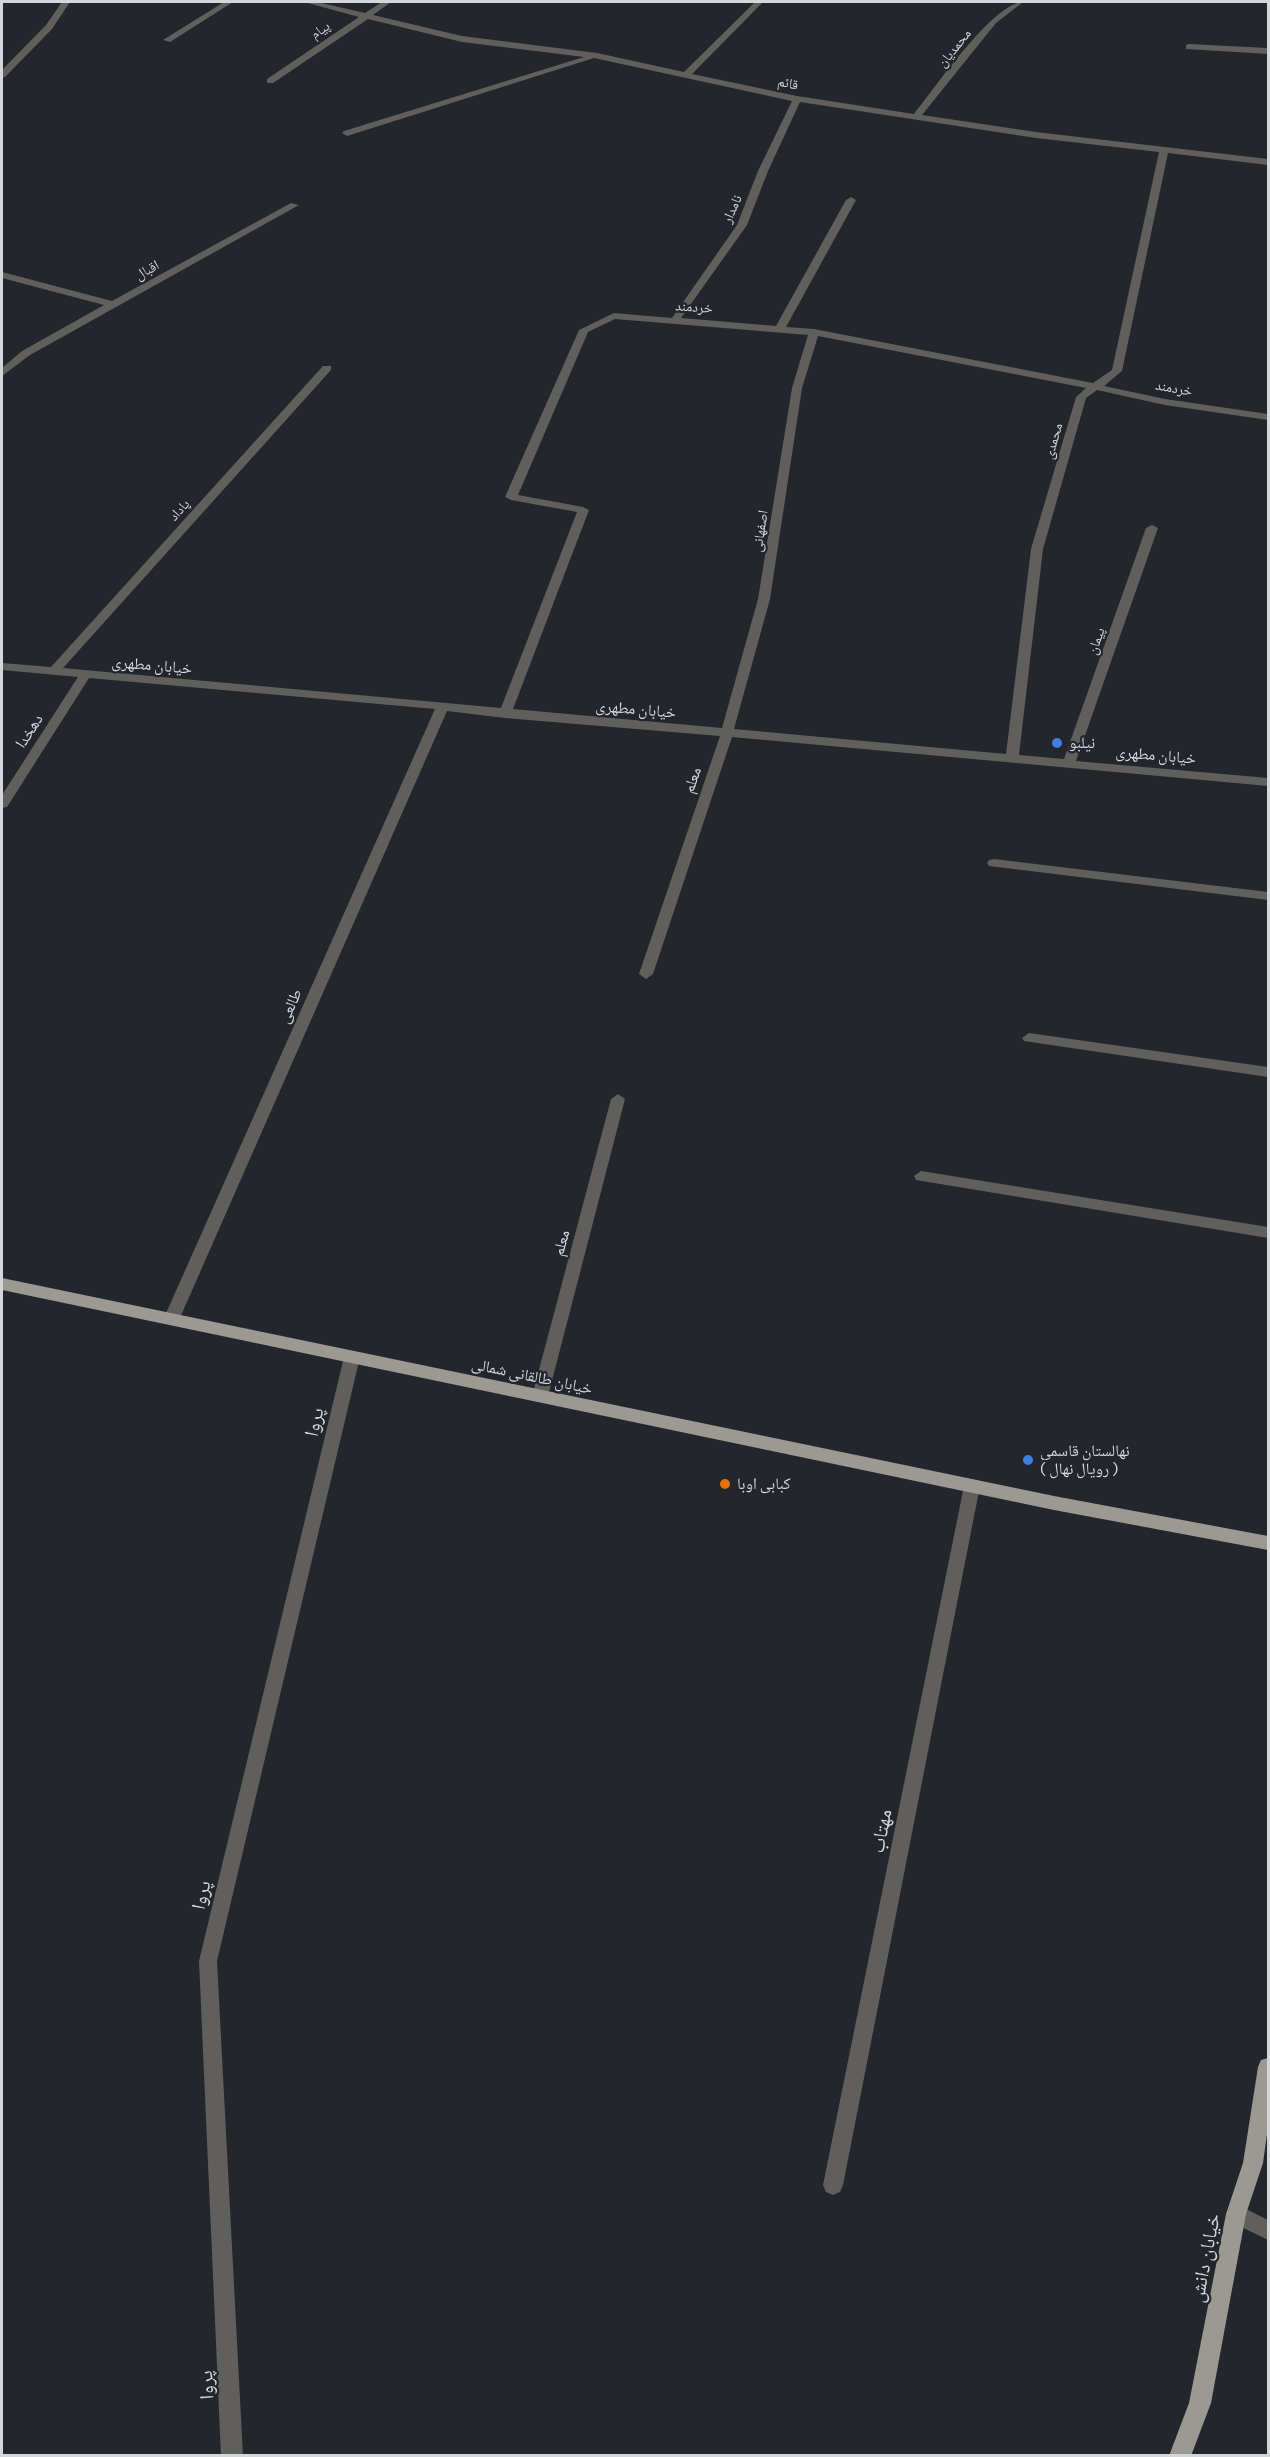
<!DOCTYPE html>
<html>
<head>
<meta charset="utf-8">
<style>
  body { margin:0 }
  #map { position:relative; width:1270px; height:2457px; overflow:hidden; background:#23262c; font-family:Commissioner,sans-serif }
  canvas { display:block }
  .frame { position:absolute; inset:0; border:3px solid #d4d6da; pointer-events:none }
</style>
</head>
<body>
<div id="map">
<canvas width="1270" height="2457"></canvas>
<div class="frame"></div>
</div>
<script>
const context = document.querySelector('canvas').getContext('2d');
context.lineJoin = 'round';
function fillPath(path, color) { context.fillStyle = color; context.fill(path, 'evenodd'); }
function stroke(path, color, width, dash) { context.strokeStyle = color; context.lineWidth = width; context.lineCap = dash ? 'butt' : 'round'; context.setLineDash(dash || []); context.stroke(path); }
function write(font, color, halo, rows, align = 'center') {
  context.font = font + ' Commissioner,"Noto Naskh Arabic",sans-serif'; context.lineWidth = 4.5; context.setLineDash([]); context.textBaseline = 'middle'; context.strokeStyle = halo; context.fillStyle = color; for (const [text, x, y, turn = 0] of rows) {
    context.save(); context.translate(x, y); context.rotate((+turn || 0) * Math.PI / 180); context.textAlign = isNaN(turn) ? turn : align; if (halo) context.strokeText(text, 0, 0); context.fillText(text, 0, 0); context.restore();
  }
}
const minor = new Path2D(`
  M62,2h8l-18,27 -47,48 -3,1v-8l44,-45z
  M224,2h9l-63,40 -7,-2z
  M304,2h13l48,11 17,-11h9l-18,13 89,21 135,17 87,19 71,-70h8l-71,72 105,22 117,18c20,-25 80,-112 109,-112l-27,21 -74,92 114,17 232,27v6l-100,-12 -46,218 -18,15 61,13 103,15v6l-103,-15 -68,-15 -11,8 -43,151 -24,206 45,4 82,-231 6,-3 6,3 -82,233 192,17v8l-536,-49 -79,237 -7,5 -7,-5 81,-238 -215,-18 -58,-7 -268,609 -3,4h-10l-3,-4 272,-611 -346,-31 -82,129 -5,1v-13l76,-118 -76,-7v-7l49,4 272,-301h8v4l-268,298 438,40 76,-196 -66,-12 -6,-3 74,-167 35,-17 58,5 65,-93 21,-54 34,-70 -198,-43 -247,78 -5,-3 2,-2 240,-74 -122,-15 -94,-23 -95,64h-6v-4l92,-62zM800,102l236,36 123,14 -47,218 -19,13 -279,-54 -28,-2 70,-127 -5,-3 -5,3 -70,126 -95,-8 66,-93 21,-54zM615,319l193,16 -16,53 -34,211 -36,129 -209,-19 76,-199 -6,-3 -65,-12 70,-163zM818,336l268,52 -10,9 -45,152 -25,205 -272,-25 36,-130 32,-211z
  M1189,44l79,4v6l-82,-5v-4z
  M291,203l8,2 -269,150 -28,21v-8l20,-17 82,-46 -102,-27v-6l110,29z
  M994,859l274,33v8l-279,-34 -2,-3 2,-3z
  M1029,1033l239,34v10l-244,-36 -2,-3z
  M618,1094l7,5 -77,297 -2,4h-12l-2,-4 79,-297z
  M921,1171l347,56v11l-352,-58 -2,-4z
  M352,1351l6,2 2,4 -143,604 26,495h-22l-22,-495 145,-604 2,-4z
  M972,1479l6,2 2,5 -137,699 -3,7 -7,3 -7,-3 -3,-7 141,-699 2,-5z
  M1236,2204l32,16v20l-39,-19 -3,-7 3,-7z`);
const major = new Path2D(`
  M2,1278l1052,218 214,40v14l-214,-40 -1052,-220z
  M1268,2058v69l-5,36 -17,51 -35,189 -20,53h-22l20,-53 37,-189 17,-51 15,-96 3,-7z`);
const markers = [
  [1057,743,6,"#3f7fe0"],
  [1028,1460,6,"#3f7fe0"],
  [725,1484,6,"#e8710a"]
];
const farStreetnames = [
  ["پیام",320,30,-35],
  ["محمدیان",954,48,-51],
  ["قائم",788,83,12],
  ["نامدار",732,209,-66],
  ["اقبال",147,270,-29],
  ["خردمند",694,307,4],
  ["خردمند",1174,388,10],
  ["محمدی",1053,441,-74],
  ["پاداد",179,510,-48],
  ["اصفهانی",760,531,-81],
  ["پیمان",1096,641,-71]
];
const streetNames = [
  ["خیابان مطهری",152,665,5],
  ["خیابان مطهری",636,709,5],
  ["دهخدا",29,731,-57],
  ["خیابان مطهری",1156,755,5],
  ["معلم",692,780,-71],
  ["طالعی",290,1006,-66],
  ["معلم",561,1243,-75],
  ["خیابان طالقانی شمالی",532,1376,12]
];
const poiNames = [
  ["نیلبو",1069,743],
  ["نهالستان قاسمی",1040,1451],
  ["( رویال نهال )",1040,1469],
  ["کبابی اوبا",737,1484]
];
const nearStreetnames = [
  ["پروا",314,1422,-77],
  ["مهتاب",881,1831,-79],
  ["پروا",201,1895,-77],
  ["خیابان دانش",1205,2258,-79],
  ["پروا",206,2385,-93]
];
fillPath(minor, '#615f5c');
fillPath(major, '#9b9991');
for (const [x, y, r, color] of markers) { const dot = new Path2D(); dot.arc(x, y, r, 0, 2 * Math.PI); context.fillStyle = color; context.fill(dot); stroke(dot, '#23262c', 2); }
write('14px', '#d4d6da', '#23262c', farStreetnames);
write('16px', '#d4d6da', '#23262c', streetNames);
write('16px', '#d4d6da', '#23262c', poiNames, 'left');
write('20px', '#d4d6da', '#23262c', nearStreetnames);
</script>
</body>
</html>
